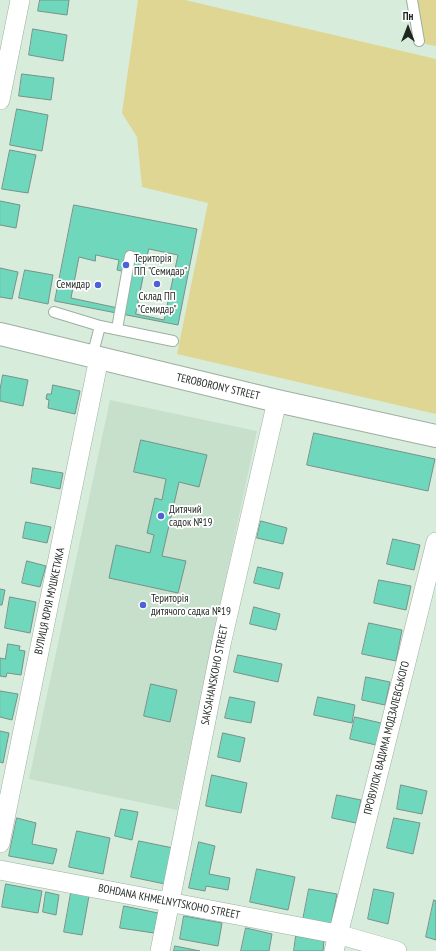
<!DOCTYPE html>
<html>
<head>
<meta charset="utf-8">
<style>
  body { margin:0 }
  #map { position:relative; width:436px; height:951px; overflow:hidden; background:#d8ecdc; font-family:"PT Sans Narrow",sans-serif }
  canvas { display:block }
  .north { position:absolute; left:388px; top:8px; width:40px; height:40px; -webkit-text-stroke:3px #fff; paint-order:stroke; rotate:0deg; font-size:11px; font-weight:700; line-height:16px; text-align:center; color:#1f2621 }
  .north::after { content:''; display:block; margin:auto; width:14px; height:18px; background:#1f2621; clip-path:polygon(50% 0,100% 100%,50% 72%,0 100%) }
</style>
</head>
<body>
<div id="map">
<canvas width="436" height="951"></canvas>
<div class="north">Пн</div>
</div>
<script>
const context = document.querySelector('canvas').getContext('2d');
context.lineJoin = 'round';
function fillPath(path, color) { context.fillStyle = color; context.fill(path, 'evenodd'); }
function stroke(path, color, width, dash) { context.strokeStyle = color; context.lineWidth = width; context.lineCap = dash ? 'butt' : 'round'; context.setLineDash(dash || []); context.stroke(path); }
function write(font, color, halo, rows, align = 'center') {
  context.font = font + ' "PT Sans Narrow",sans-serif'; context.lineWidth = 3.5; context.setLineDash([]); context.textBaseline = 'middle'; context.strokeStyle = halo; context.fillStyle = color; for (const [text, x, y, turn = 0] of rows) {
    context.save(); context.translate(x, y); context.rotate((+turn || 0) * Math.PI / 180); context.textAlign = isNaN(turn) ? turn : align; if (halo) context.strokeText(text, 0, 0); context.fillText(text, 0, 0); context.restore();
  }
}
const built = new Path2D(`
  M110,400l147,31 -80,379 -148,-31z`);
const green = new Path2D(`
  M138,0h47l251,59v355l-259,-60 31,-151 -66,-16 -5,-50 -15,-24z
  M417,0h19v46l-11,-2z`);
const building = new Path2D(`
  M40,0h29l-2,15 -29,-4z
  M33,29l34,6 -4,26 -34,-6z
  M22,74l32,4 -3,22 -32,-4z
  M17,109l31,6 -6,36 -32,-6z
  M10,150l26,5 -8,38 -26,-4z
  M0,201l20,4 -4,23 -16,-3z
  M74,205l123,24 -19,96 -123,-24z
  M149,249l29,6 -14,65 -28,-6z
  M96,255l23,5 -2,10 9,2 -8,36 -47,-10 8,-41 16,4z
  M0,268l18,4 -6,27 -12,-2z
  M25,270l28,5 -5,29 -29,-6z
  M3,375l25,5 -5,26 -23,-5v-11z
  M53,385l27,6 -5,23 -27,-6 1,-8 -3,-1 1,-5h4z
  M314,433l121,26 -7,32 -121,-26z
  M141,440l66,15 -8,32 -20,-5 -17,74 24,5 -8,32 -69,-15 7,-33 34,8 4,-18 -7,-2 8,-35 7,2 4,-21 -32,-7z
  M33,468l30,5 -3,16 -29,-6z
  M261,521l26,7 -4,16 -26,-6z
  M26,522l25,5 -4,16 -24,-5z
  M393,539l27,6 -6,25 -27,-6z
  M27,561l19,5 -6,21 -18,-4z
  M258,567l25,6 -4,16 -25,-6z
  M379,580l32,6 -5,24 -32,-7z
  M0,589l5,1 -3,15h-2z
  M10,597l26,5 -6,31 -25,-5z
  M254,607l26,7 -4,16 -26,-6z
  M369,623l33,7 -6,31 -34,-7z
  M8,644l12,2 -1,4 6,1 -4,24 -14,-2 -1,4 -6,-1v-18l5,1z
  M238,655l44,9 -4,18 -44,-10z
  M366,677l24,5 -5,23 -23,-5z
  M151,684l26,6 -7,32 -26,-6z
  M0,691l18,3 -6,26 -12,-3z
  M230,697l25,5 -4,21 -26,-5z
  M318,697l37,8 -3,18 -38,-8z
  M355,717l26,6 -5,22 -26,-6z
  M0,731l9,2 -6,30 -3,-1z
  M223,733l22,5 -5,24 -22,-5z
  M212,775l35,8 -6,30 -35,-7z
  M401,785l26,6 -5,23 -25,-5z
  M337,795l24,5 -5,23 -24,-5z
  M121,809l17,3 -6,28 -17,-4z
  M17,818l19,5 -4,21 25,5 -4,15 -44,-8z
  M394,818l26,5 -7,31 -26,-6z
  M77,831l33,7 -7,36 -34,-7z
  M139,841l34,7 -8,36 -34,-7z
  M199,842l16,4 -6,28 21,4 -2,12 -22,-4 -1,5 -16,-3z
  M257,869l38,8 -7,33 -38,-8z
  M6,884l36,7 -4,22 -36,-6z
  M309,889l28,5 -6,30 -28,-4z
  M374,889l20,4 -6,31 -20,-5z
  M46,892l13,3 -3,20 -13,-3z
  M71,893l18,3 -7,39 -18,-3z
  M434,900l2,1v39l-10,-3z
  M124,906l34,7 -4,20 -34,-5z
  M184,916l38,7 -4,23 -38,-7z
  M246,928l26,6 -3,17h-28z
  M296,936l28,5 -1,10h-29z
  M175,946l25,5h-26z`);
const service = new Path2D(`
  M412,0l7,41
  M54,312l46,14 -8,31
  M100,326l73,15
  M117,329l13,-73`);
const minor = new Path2D(`
  M0,100l20,-100
  M0,843l99,-485
  M0,870l337,64 60,17
  M160,951l62,-311 55,-239
  M334,951l102,-409`);
const secondary = new Path2D(`
  M0,334l277,67 159,35`);
const markers = [
  [126,265,4,"#4e61d6"],
  [157,284,4,"#4e61d6"],
  [98,285,4,"#4e61d6"],
  [161,516,4,"#4e61d6"],
  [143,605,4,"#4e61d6"]
];
const poiNames = [
  ["Територія",134,259],
  ["ПП \"Семидар\"",134,272],
  ["Семидар",90,285,"right"],
  ["Склад ПП",157,297,"center"],
  ["\"Семидар\"",157,310,"center"],
  ["Дитячий",169,510],
  ["садок №19",169,523],
  ["Територія",151,599],
  ["дитячого садка №19",151,612]
];
const streetNames = [
  ["TEROBORONY STREET",218,387,13],
  ["ВУЛИЦЯ ЮРІЯ МУШКЕТИКА",50,601,-78],
  ["SAKSAHANSKOHO STREET",215,675,-79],
  ["ПРОВУЛОК ВАДИМА МОДЗАЛЕВСЬКОГО",387,738,-76],
  ["BOHDANA KHMELNYTSKOHO STREET",169,902,11]
];
fillPath(built, '#c7e0cc');
fillPath(green, '#ded692');
fillPath(building, '#6fd7bc');
stroke(building, '#789189', 1);
stroke(service, '#9cafa0', 12);
stroke(minor, '#9cafa0', 20);
stroke(secondary, '#9cafa0', 24);
stroke(service, '#fff', 10);
stroke(minor, '#fff', 19);
stroke(secondary, '#fff', 22);
for (const [x, y, r, color] of markers) { const dot = new Path2D(); dot.arc(x, y, r, 0, 2 * Math.PI); context.fillStyle = color; context.fill(dot); stroke(dot, '#fff', 1.5); }
write('11px', '#1f2621', '#fff', poiNames, 'left');
write('11px', '#1f2621', '#fff', streetNames);
</script>
</body>
</html>
